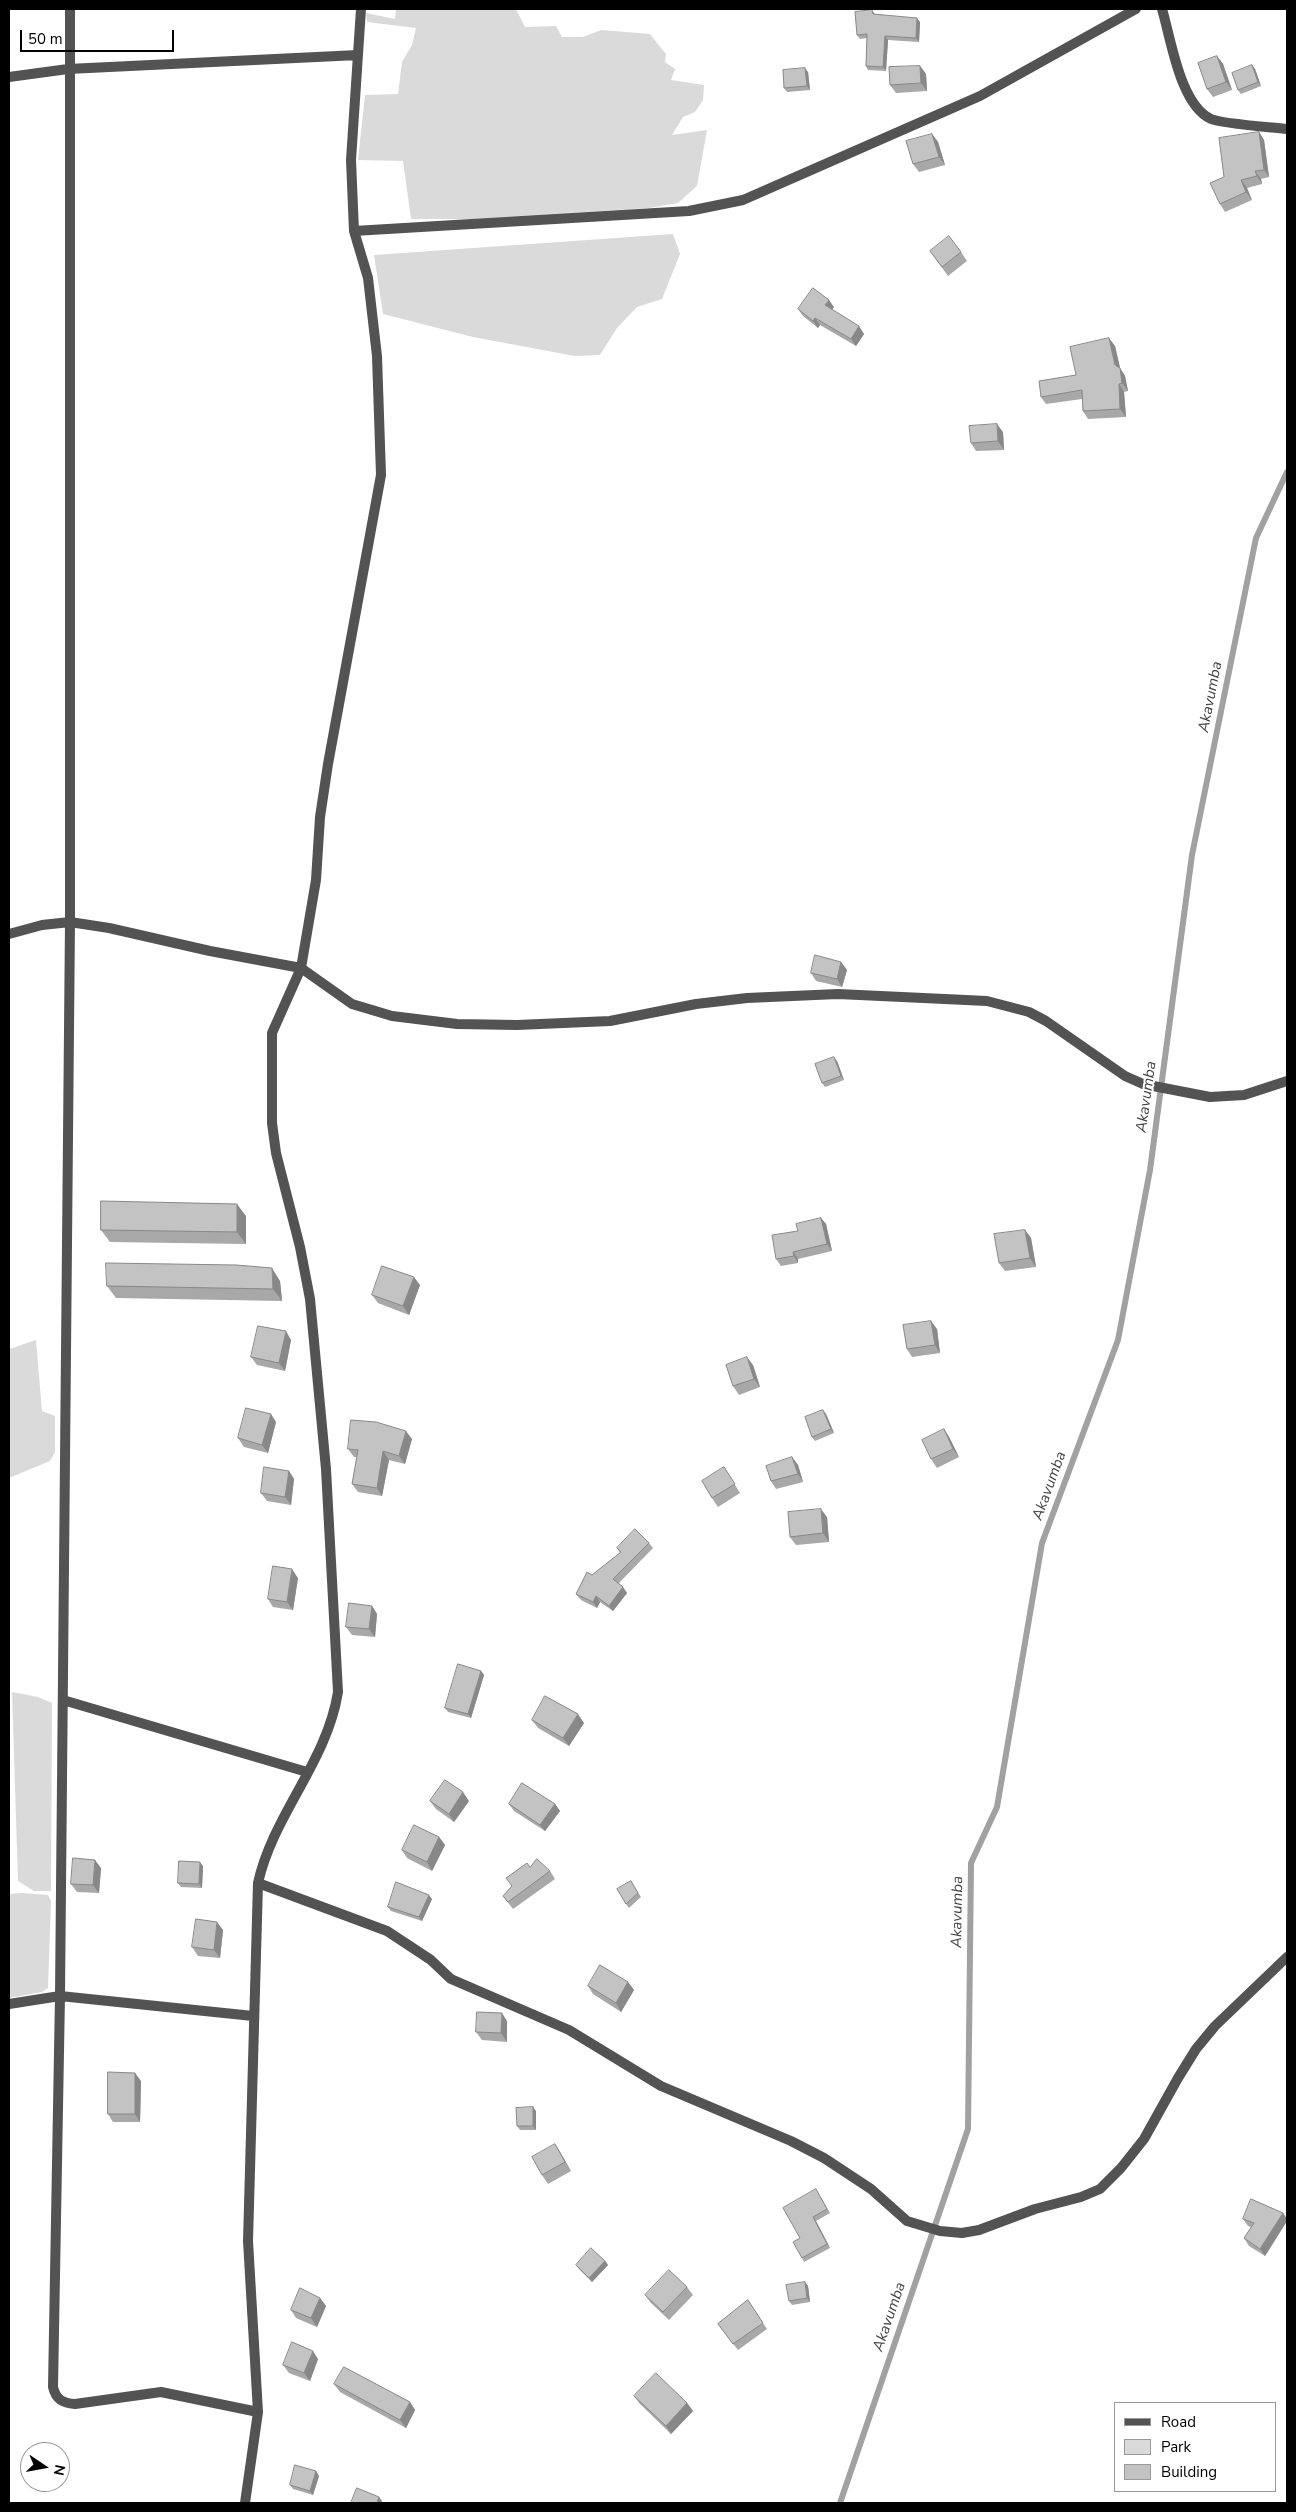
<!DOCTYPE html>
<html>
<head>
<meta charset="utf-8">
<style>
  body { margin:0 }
  #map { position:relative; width:1296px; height:2512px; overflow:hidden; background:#fff; font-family:"Nunito Sans",sans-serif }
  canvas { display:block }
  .frame { position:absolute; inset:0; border:10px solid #000; pointer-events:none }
  .legend { position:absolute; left:1114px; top:2402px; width:162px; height:90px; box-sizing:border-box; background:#fff; border:1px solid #999; margin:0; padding:6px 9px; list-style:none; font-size:15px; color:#000 }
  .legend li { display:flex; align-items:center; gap:10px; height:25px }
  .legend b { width:25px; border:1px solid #999 }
  .north { position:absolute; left:20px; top:2442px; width:50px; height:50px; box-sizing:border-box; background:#fff; border:1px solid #999; border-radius:50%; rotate:102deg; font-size:14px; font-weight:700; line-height:20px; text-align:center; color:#000 }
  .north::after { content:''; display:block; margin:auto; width:18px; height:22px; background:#000; clip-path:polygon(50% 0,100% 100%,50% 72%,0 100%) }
  .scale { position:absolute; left:20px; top:30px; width:154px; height:22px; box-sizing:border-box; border:2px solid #000; border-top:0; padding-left:6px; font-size:15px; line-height:18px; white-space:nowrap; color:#000; -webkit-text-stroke:4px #fff; paint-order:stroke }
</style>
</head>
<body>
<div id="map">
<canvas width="1296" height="2512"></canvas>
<div class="frame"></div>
<ul class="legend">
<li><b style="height:6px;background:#535353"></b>Road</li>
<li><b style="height:14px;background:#dadada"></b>Park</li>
<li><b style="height:14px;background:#c3c3c3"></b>Building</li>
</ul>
<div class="north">N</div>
<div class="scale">50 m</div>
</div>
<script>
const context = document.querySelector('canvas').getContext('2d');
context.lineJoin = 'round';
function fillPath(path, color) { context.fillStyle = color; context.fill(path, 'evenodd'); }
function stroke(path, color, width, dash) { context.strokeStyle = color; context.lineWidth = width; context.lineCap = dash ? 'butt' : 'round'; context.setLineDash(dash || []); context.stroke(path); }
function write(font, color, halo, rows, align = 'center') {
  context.font = font + ' "Nunito Sans",sans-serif'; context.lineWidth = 4; context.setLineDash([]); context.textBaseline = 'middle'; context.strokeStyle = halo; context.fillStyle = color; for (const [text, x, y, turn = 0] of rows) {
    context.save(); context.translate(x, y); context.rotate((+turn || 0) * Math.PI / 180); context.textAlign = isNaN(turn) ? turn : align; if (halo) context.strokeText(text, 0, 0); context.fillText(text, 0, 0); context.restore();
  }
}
const green = new Path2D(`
  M396,9h120l9,18 31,-1 6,11h21l18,-7 49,4 16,20 -1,8 10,7 -4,11 33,5 -1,15 -8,12 -12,5 -11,18 35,-5 -10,56 -19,17 -29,5 -179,11h-59l-8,-58 -45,-1 7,-65 33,-1 4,-32 10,-17 4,-17 -49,-6 -1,-9 29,6z
  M673,234l7,20 -18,45 -25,8 -20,21 -17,27 -25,1 -102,-19 -90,-23 -9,-59z
  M36,1340l6,71 13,5v36l-5,9 -41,17v-129z
  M12,1692l26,5 14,6 -1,188h-17l-16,-10z
  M22,1893l26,2 3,6 -3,87 -6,4 -33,6v-104z`);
const stream = new Path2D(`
  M840,2503l128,-374 3,-266 26,-56 45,-264 76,-203 32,-170 42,-315 64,-317 31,-66`);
const street = new Path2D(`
  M70,9v913l-10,1074 -7,391c3,13 10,16 22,17l86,-12 97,20
  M1162,9c9,30 18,96 49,110 12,5 60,8 76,10
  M9,77l59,-8 290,-14
  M354,231l335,-20 54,-11 237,-104 156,-87
  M9,934l33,-9 28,-3 39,6 101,23 91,17 51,36 40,12 65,8 60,1 93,-4 86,-17 51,-6 91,-4 149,7 42,11 17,9 79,55 18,8 67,13 34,-2 43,-14
  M63,1700l244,72
  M258,1883l129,48 44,29 20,19 118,51 92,56 130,55 33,17 47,31 36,32 33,10 22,2 17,-3 56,-21 46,-12 19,-8 21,-21 23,-29 34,-61 18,-29 19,-23 72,-69
  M9,2004l51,-8 193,20
  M245,2503l13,-91 -10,-171 10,-358c15,-68 69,-121 80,-191l-12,-223 -16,-170 -10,-52 -24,-94 -4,-30v-90l29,-65 15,-88 4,-63 8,-53 53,-289 -4,-119 -9,-78 -14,-47 -3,-71 10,-151`);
const wall = new Path2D(`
  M872,10l3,4 45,8 -1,20 -31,-2 -2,31 -18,-1 -2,-4 1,-28 -7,1 -3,-4z
  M1217,56l6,8 9,26 -19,7 -6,-8z
  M1252,65l3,4 6,17 -20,8 -3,-4z
  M920,66l6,8 1,17 -31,2 -6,-8z
  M808,72l2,18 -23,2 -3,-4z
  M1259,132l5,8 5,37 -8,2 1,5 -15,4 5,12 -27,12 -5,-8 4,-27z
  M932,134l6,8 7,23 -26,7 -6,-8z
  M930,251l31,1 6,9 -19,15z
  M834,307l-2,3 32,24 -8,12 -36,-21 -2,3 -15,-12 -5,-7z
  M1115,346l5,22 5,8 3,15 -4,1 2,25 -38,2 -5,-8 -1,-12 -36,5 -5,-7 35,-22z
  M1003,432l1,18 -28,1 -5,-8z
  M841,962l6,8 -5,17 -26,-6 -5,-8z
  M837,1061l7,19 -19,7 -3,-4z
  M246,1216v28l-136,-2 -9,-12z
  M821,1218l5,6 6,27 -34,8v4l-17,3 -5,-7 22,-28z
  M1025,1230l6,8 5,29 -31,4 -6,-8z
  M280,1281l2,20 -166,-3 -9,-12z
  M420,1285l-11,30 -31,-12 -6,-8z
  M937,1329l3,24 -28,4 -5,-8z
  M291,1340l-6,31 -28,-6 -6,-8z
  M753,1365l7,22 -21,8 -6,-9z
  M826,1414l8,19 -19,8 -3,-4z
  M276,1422l-8,31 -24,-6 -6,-9z
  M944,1429l5,8 10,20 -22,11 -6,-9z
  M412,1439l-7,25 -16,-4 -7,36 -24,-4 -6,-8 5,-27h-3l-6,-8z
  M792,1457l6,8 5,17 -27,7 -5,-8z
  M724,1467l16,26 -22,14 -6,-9z
  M289,1471l5,8 -3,26 -24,-4 -6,-8z
  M827,1517l2,25 -33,3 -6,-8z
  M649,1543l4,5 -35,36 9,9 -14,18 -13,-9 -3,6 -16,-8 -5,-6 16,-19 28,-22 -3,-5z
  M298,1578l-5,32 -20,-3 -5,-8z
  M372,1606l5,8 -2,23 -23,-2 -6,-8z
  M481,1671l3,4 -13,43 -23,-6 -3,-4z
  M532,1720l52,3 -15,23 -31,-18z
  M430,1801h39l-15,21 -18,-13z
  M509,1804h46l5,7 -15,20 -31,-20z
  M439,1837l6,8 -13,26 -25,-13 -5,-8z
  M203,1866l-1,22 -21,-1 -3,-4z
  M530,1867l20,4 5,8 -42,30 -10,-13z
  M101,1868l-2,25 -22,-1 -6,-8z
  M631,1881l10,16 -12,11 -3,-4z
  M432,1899l-10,22 -31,-10 -3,-4z
  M223,1930l-3,28 -22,-2 -6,-9z
  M628,1982l6,8 -13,22 -28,-18 -5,-8z
  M507,2021v21l-25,-2 -6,-8z
  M141,2081l-1,41h-27l-5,-8z
  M536,2111v19h-16l-3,-4z
  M555,2144l5,8 11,19 -23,13 -6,-9z
  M816,2189l14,24 -14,8 14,27 -26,14 -2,-4 -2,-20z
  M1283,2213l4,6v2l-22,35 -16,-10 -5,-8 7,-11 -3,-1 -5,-7z
  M605,2261l3,4 -16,17 -13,-13 -3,-4z
  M805,2282l3,4 2,16 -18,3 -3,-4z
  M687,2287l6,8 -24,25 -18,-17 -6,-8z
  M320,2298l6,8 -9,21 -21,-9 -5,-8z
  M748,2300l19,29 -29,21 -20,-26z
  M318,2359l-8,22 -21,-8 -6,-8z
  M334,2384l76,18 5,8 -9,18 -66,-36z
  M634,2396l53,7 6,8 -22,23 -31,-30z
  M316,2471l3,5 -6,19 -20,-6 -3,-4z`);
const shadedWall = new Path2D(`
  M917,18l3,4 -1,20 -3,-4z
  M885,36l3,4 -2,31 -3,-4z
  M1217,56l6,8 9,26 -6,-8z
  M1252,65l3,4 6,17 -3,-4z
  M920,66l6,8 1,17 -6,-8z
  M805,68l3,4 2,18 -3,-4z
  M1259,132l5,8 5,37 -5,-7z
  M932,134l6,8 7,23 -6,-8z
  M1255,171l6,8 1,5 -5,-8z
  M1241,180l6,8 5,12 -6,-8z
  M829,300l5,7 -4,5 -5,-7z
  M815,318l5,7 -2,3 -5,-7z
  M859,326l5,8 -8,12 -5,-7z
  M1109,338l6,8 6,26 -6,-7z
  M1120,368l5,8 3,15 -6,-8z
  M1119,384l5,8 2,25 -6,-8z
  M997,424l6,8 1,18 -6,-9z
  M841,962l6,8 -5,17 -5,-8z
  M834,1057l3,4 7,19 -3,-4z
  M237,1204l9,12v28l-9,-12z
  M821,1218l5,6 6,27 -5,-7z
  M1025,1230l6,8 5,29 -6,-9z
  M793,1252l5,7v4l-4,-7z
  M272,1268l8,13 2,20 -9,-12z
  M414,1277l6,8 -11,30 -6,-9z
  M931,1321l6,8 3,24 -5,-8z
  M286,1331l5,9 -6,31 -6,-8z
  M747,1357l6,8 7,22 -6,-8z
  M823,1410l3,4 8,19 -3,-4z
  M271,1414l5,8 -8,31 -6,-8z
  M944,1429l5,8 10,20 -6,-8z
  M406,1431l6,8 -7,25 -6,-8z
  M383,1451l6,9 -7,36 -5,-8z
  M792,1457l6,8 5,17 -5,-8z
  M289,1471l5,8 -3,26 -6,-8z
  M821,1509l6,8 2,25 -6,-9z
  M292,1569l6,9 -5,32 -6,-8z
  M623,1587l4,6 -14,18 -4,-5z
  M596,1596l4,6 -3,6 -4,-6z
  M372,1606l5,8 -2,23 -6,-8z
  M481,1671l3,4 -13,43 -3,-4z
  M578,1714l6,9 -15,23 -6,-8z
  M463,1792l6,9 -15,21 -5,-8z
  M555,1804l5,7 -15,20 -5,-6z
  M439,1837l6,8 -13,26 -5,-9z
  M95,1860l6,8 -2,25 -6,-8z
  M200,1862l3,4 -1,22 -3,-4z
  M429,1895l3,4 -10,22 -3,-4z
  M217,1922l6,8 -3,28 -6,-8z
  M628,1982l6,8 -13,22 -5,-9z
  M502,2013l5,8v21l-6,-9z
  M135,2073l6,8 -1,41 -5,-8z
  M533,2107l3,4v19l-3,-4z
  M555,2144l5,8 11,19 -6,-9z
  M1283,2213l4,6v2l-22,35 -5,-7z
  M813,2217l3,4 14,27 -3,-4z
  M605,2261l3,4 -16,17 -3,-4z
  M805,2282l3,4 2,16 -3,-4z
  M320,2298l6,8 -9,21 -6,-9z
  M313,2351l5,8 -8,22 -6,-8z
  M410,2402l5,8 -9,18 -6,-8z
  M687,2403l6,8 -22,23 -5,-8z
  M316,2471l3,5 -6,19 -3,-4z
  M379,2497l3,4 -1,2h-4z`);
const building = new Path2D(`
  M872,10l1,4 44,4 -1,20 -31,-2 -2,31 -17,-1 1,-32 -10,1 -2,-23z
  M1217,56l9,26 -19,7 -9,-26z
  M1252,65l6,17 -20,8 -6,-17z
  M920,66l1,17 -31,2 -1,-18z
  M805,68l2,18 -23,2 -1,-18z
  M1259,132l5,38 -9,1 2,5 -16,4 5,12 -26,12 -10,-21 14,-6 -5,-39z
  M932,134l7,23 -26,7 -7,-23z
  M949,236l12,16 -19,15 -12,-16z
  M813,288l16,12 -4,5 34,21 -8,13 -36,-21 -2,3 -15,-12z
  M1109,338l6,27 5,3 2,15 -3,1 1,25 -37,2 -1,-21 -41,7 -2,-16 37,-6 -6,-28z
  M997,424l1,17 -27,2 -2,-17z
  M815,955l26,7 -4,17 -26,-6z
  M834,1057l7,19 -19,7 -7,-19z
  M101,1201l136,3v28l-136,-2z
  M821,1218l6,26 -34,8 1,4 -18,3 -4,-24 26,-4 -2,-7z
  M1025,1230l5,28 -31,5 -5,-29z
  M106,1263l130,2 36,3 1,21 -166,-3z
  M382,1266l32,11 -11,29 -31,-11z
  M931,1321l4,24 -28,4 -4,-24z
  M258,1326l28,5 -7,32 -28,-6z
  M747,1357l7,22 -21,7 -7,-21z
  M246,1408l25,6 -9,31 -24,-7z
  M823,1410l8,19 -19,8 -7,-20z
  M351,1420l25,2 30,9 -7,25 -16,-5 -6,37 -25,-4 6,-34 -10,-1z
  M944,1429l9,20 -22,10 -9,-19z
  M792,1457l6,17 -27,7 -5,-15z
  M264,1467l25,4 -4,26 -24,-4z
  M724,1467l11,17 -23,14 -10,-17z
  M821,1509l2,24 -33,4 -2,-25z
  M635,1529l14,14 -36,36 10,8 -14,19 -13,-10 -3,6 -17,-8 11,-22 5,3 29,-23 -4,-4z
  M273,1566l19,3 -5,33 -19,-3z
  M349,1603l23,3 -3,23 -23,-2z
  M458,1664l23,7 -13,43 -23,-6z
  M545,1696l33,18 -15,24 -31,-18z
  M445,1780l18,12 -14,22 -19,-13z
  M522,1783l33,21 -15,21 -31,-21z
  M414,1825l25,12 -12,25 -25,-12z
  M73,1858l22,2 -2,25 -22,-1z
  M537,1859l13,12 -42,31 -5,-6 9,-10 -6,-8 21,-15 3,4z
  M179,1861l21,1 -1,22 -21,-1z
  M631,1881l7,12 -12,11 -9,-15z
  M396,1882l33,13 -10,22 -31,-10z
  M196,1919l21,3 -3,28 -22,-3z
  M600,1965l28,17 -12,21 -28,-17z
  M477,2012l25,1 -1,20 -25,-1z
  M108,2072l27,1v41h-27z
  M533,2107v19h-16l-1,-18z
  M555,2144l10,18 -23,13 -10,-18z
  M816,2189l11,20 -14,8 14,27 -25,14 -9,-16 7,-4 -17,-30z
  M1251,2199l32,14 -23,36 -16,-11 10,-15 -11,-4z
  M591,2248l14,13 -16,17 -13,-13z
  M669,2270l18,17 -24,25 -18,-17z
  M805,2282l2,16 -18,3 -3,-16z
  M300,2288l20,10 -9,20 -20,-8z
  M748,2300l15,23 -30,21 -15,-20z
  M292,2342l21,9 -9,22 -21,-8z
  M344,2367l66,35 -10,18 -66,-36z
  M656,2373l31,30 -21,23 -32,-30z
  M295,2465l21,6 -6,20 -20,-6z
  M357,2488l22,9 -2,6h-26z`);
const waterNames = [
  ["Akavumba",1211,697,-79],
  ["Akavumba",1147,1097,-82],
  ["Akavumba",1050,1486,-70],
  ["Akavumba",958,1912,-89],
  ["Akavumba",890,2317,-71]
];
fillPath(green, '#dadada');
stroke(stream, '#a1a1a1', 6);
stroke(street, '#535353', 10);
fillPath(wall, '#a8a8a8');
fillPath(shadedWall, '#888');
fillPath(building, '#c3c3c3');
stroke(building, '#888', 1);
write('italic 15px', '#424242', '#fff', waterNames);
</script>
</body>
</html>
